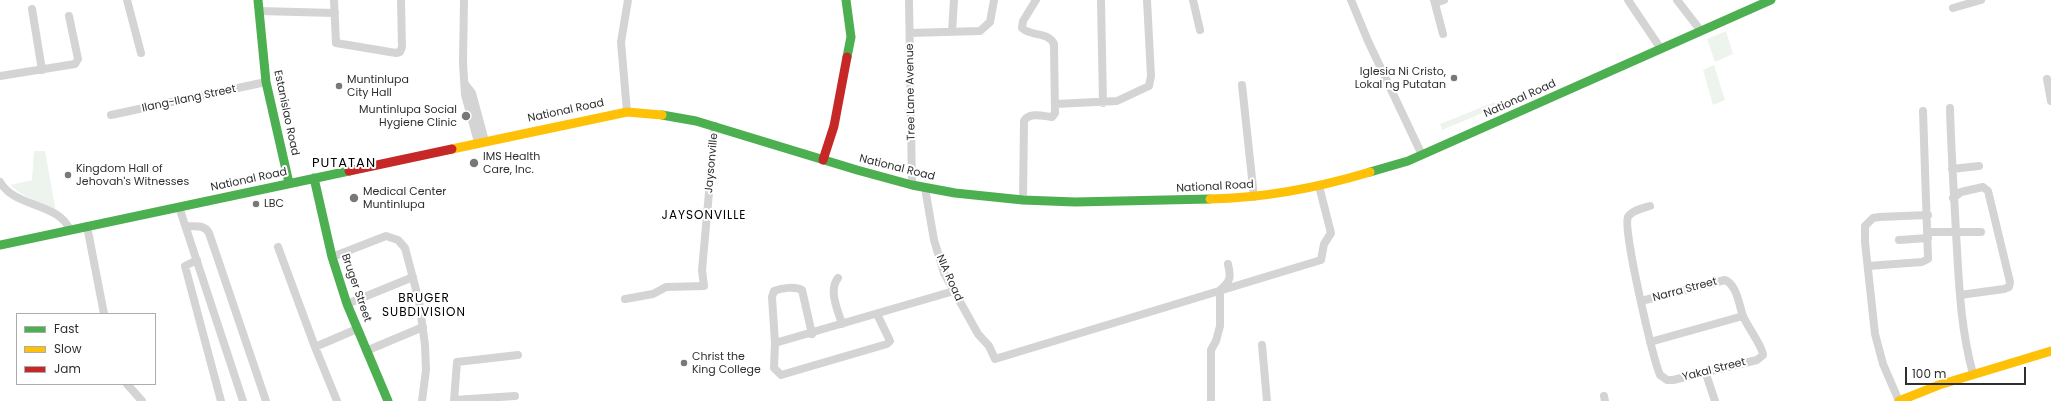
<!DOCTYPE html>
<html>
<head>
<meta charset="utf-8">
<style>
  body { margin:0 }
  #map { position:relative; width:2051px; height:401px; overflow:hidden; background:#fff; font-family:Poppins,sans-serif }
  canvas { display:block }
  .legend { position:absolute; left:16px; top:313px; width:140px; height:72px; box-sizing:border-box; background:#fff; border:1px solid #acacac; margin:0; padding:5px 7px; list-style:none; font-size:12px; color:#2f2f2f }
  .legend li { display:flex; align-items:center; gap:8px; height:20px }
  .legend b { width:20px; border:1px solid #acacac }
  .scale { position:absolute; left:1905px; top:367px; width:121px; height:18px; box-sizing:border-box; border:2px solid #2f2f2f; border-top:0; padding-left:5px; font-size:12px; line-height:14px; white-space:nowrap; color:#2f2f2f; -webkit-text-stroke:3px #fff; paint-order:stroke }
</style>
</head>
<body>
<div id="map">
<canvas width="2051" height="401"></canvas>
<ul class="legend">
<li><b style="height:5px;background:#4caf50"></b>Fast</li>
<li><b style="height:5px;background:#ffc107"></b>Slow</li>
<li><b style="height:5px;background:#c62828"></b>Jam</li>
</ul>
<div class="scale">100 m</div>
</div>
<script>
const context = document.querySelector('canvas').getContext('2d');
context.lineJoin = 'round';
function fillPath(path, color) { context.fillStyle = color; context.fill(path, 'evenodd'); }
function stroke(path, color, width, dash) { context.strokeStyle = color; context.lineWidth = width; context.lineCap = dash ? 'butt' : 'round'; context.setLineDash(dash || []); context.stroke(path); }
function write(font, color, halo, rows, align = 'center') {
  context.font = font + ' Poppins,sans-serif'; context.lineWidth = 4; context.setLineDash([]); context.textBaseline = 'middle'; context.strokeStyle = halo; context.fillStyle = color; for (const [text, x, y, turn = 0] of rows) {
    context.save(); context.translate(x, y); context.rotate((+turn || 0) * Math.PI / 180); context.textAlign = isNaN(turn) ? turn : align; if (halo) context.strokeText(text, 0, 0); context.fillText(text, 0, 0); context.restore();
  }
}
const green = new Path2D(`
  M1726,31l7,23 -18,8 -8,-23z
  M1714,65l11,35 -12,5 -10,-35z
  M1495,102l2,5 -55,23 -2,-6z
  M34,151h11l11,61 -36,-19 -10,-8 22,-5z`);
const street = new Path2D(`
  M127,0l14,53
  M334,0l2,43 60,10 4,-1 2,-5 -1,-47
  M464,0l-1,63 2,32 13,47
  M909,0l3,185
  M1101,0l2,103
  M1193,0l7,30
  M1351,0l17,41 54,114
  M1434,0l9,34
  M1628,0l33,49
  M1677,0l24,31
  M1435,3l9,-3
  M1953,8l28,-8
  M32,9l10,61
  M259,11l76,2
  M952,32l2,-32
  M910,33l70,-2 10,-9 4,-22
  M0,76l75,-12 3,-5 -9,-43
  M2047,79l4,22
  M465,84l7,9 13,48
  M1242,85l12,112
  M1055,104l62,-3 32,-15 2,-10 -4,-76
  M1950,108c1,42 4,83 6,125 3,49 4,93 17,141
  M627,112l-6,-70 7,-42
  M111,115l155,-33
  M1952,169l27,-3
  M0,182c15,26 58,20 70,48
  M925,188l9,52 10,33 34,61 11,12 6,13 326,-99 3,-16 7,-11 -12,-47
  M1953,198l8,-6 22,-5 5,4 22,91 -1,5 -5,2 -44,6
  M1023,200l1,-79c5,-9 19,-5 28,-4l3,-4 -1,-69c-6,-13 -23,-7 -32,-16l1,-7 13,-21
  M179,207l64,194
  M87,226l17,88
  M187,226c9,1 17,-2 22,7l57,168
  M1928,232h53
  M1899,240l29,-2
  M278,247l37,100 22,54
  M332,257l54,-21 12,4 7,8 14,53 6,44 1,25 -4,31
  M197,260l-12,6 36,135
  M1868,266l54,-4 6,-3 -5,-148
  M838,278c-10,13 0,32 4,46
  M625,299l28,-5 13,-7 38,-1 -2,-16 13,-144
  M1641,301l84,-21c12,5 14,25 18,36 4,10 20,31 20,39l-6,5 -84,20h-6l-7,-5c-7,-17 -38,-147 -32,-158 4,-7 15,-9 22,-11
  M347,304l66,-27
  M812,334l-10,-44c-7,-4 -21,-2 -28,1l-2,6 3,46 -1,25 7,7 106,-31 3,-3 -13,-27
  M1650,342l93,-26
  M775,343l179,-52
  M1262,345l5,56
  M315,347l42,-18
  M366,351l57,-24
  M1705,371l10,30
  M127,384l15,17
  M1604,396l1,5
  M454,400l61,-4
  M454,401l3,-39 61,-7
  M1211,401v-51l5,-9 4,-15v-36c11,-9 11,-13 8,-26
  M1899,401l-16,-37 -8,-30 -10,-92v-16l8,-8 6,-1 49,-2`);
const fast = new Path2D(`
  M258,0l8,82 23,101
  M846,0l5,37 -4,20
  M662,115l34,6 161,49 55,15 43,8 68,7 52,2 135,-3
  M1370,172l38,-11 363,-161
  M314,178l18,79 15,47 41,97
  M0,245l349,-74`);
const slow = new Path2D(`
  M452,149l175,-37 35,3
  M1210,199c55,-1 107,-11 160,-27
  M1899,401l40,-16 112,-34`);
const jam = new Path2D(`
  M823,160l11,-34 13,-69
  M349,171l103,-22`);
const markers = [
  [1454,78,4,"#787878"],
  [339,86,4,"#787878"],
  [466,116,5,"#787878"],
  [474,163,5,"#787878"],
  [68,175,4,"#787878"],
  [354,198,5,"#787878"],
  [256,204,4,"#787878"],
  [684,363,4,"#787878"]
];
const poiNames = [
  ["Iglesia Ni Cristo,",1446,72,"right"],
  ["Lokal ng Putatan",1446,85,"right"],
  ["Muntinlupa",347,80],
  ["City Hall",347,93],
  ["Muntinlupa Social",457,110,"right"],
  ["Hygiene Clinic",457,123,"right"],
  ["IMS Health",483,157],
  ["Care, Inc.",483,170],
  ["Kingdom Hall of",76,169],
  ["Jehovah's Witnesses",76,182],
  ["Medical Center",363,192],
  ["Muntinlupa",363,205],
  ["LBC",264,204],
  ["Christ the",692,357],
  ["King College",692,370]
];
const streetNames = [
  ["Tree Lane Avenue",911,92,-91],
  ["Ilang-Ilang Street",189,99,-12],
  ["National Road",1520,99,-24],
  ["National Road",566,111,-12],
  ["Estanislao Road",286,113,78],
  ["Jaysonville",712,163,-85],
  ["National Road",897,168,14],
  ["National Road",249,180,-12],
  ["National Road",1215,187,-3],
  ["NIA Road",949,278,66],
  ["Bruger Street",356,288,71],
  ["Narra Street",1685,290,-15],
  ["Yakal Street",1714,370,-14]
];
const neighbourhoodNames = [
  ["JAYSONVILLE",704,216],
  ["BRUGER",424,299],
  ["SUBDIVISION",424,313]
];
const quarterNames = [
  ["PUTATAN",344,164]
];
fillPath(green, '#edf4ee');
stroke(street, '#d4d4d4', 8);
stroke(fast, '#4caf50', 9);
stroke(slow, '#ffc107', 9);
stroke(jam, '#c62828', 9);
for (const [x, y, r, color] of markers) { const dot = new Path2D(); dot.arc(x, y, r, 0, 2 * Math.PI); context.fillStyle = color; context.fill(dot); stroke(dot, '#fff', 1.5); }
write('11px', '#2f2f2f', '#fff', poiNames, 'left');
write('11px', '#2f2f2f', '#fff', streetNames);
context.letterSpacing = '1px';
write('12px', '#000', '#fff', neighbourhoodNames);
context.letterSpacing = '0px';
context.letterSpacing = '1px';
write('13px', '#000', '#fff', quarterNames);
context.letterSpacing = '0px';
</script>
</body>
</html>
